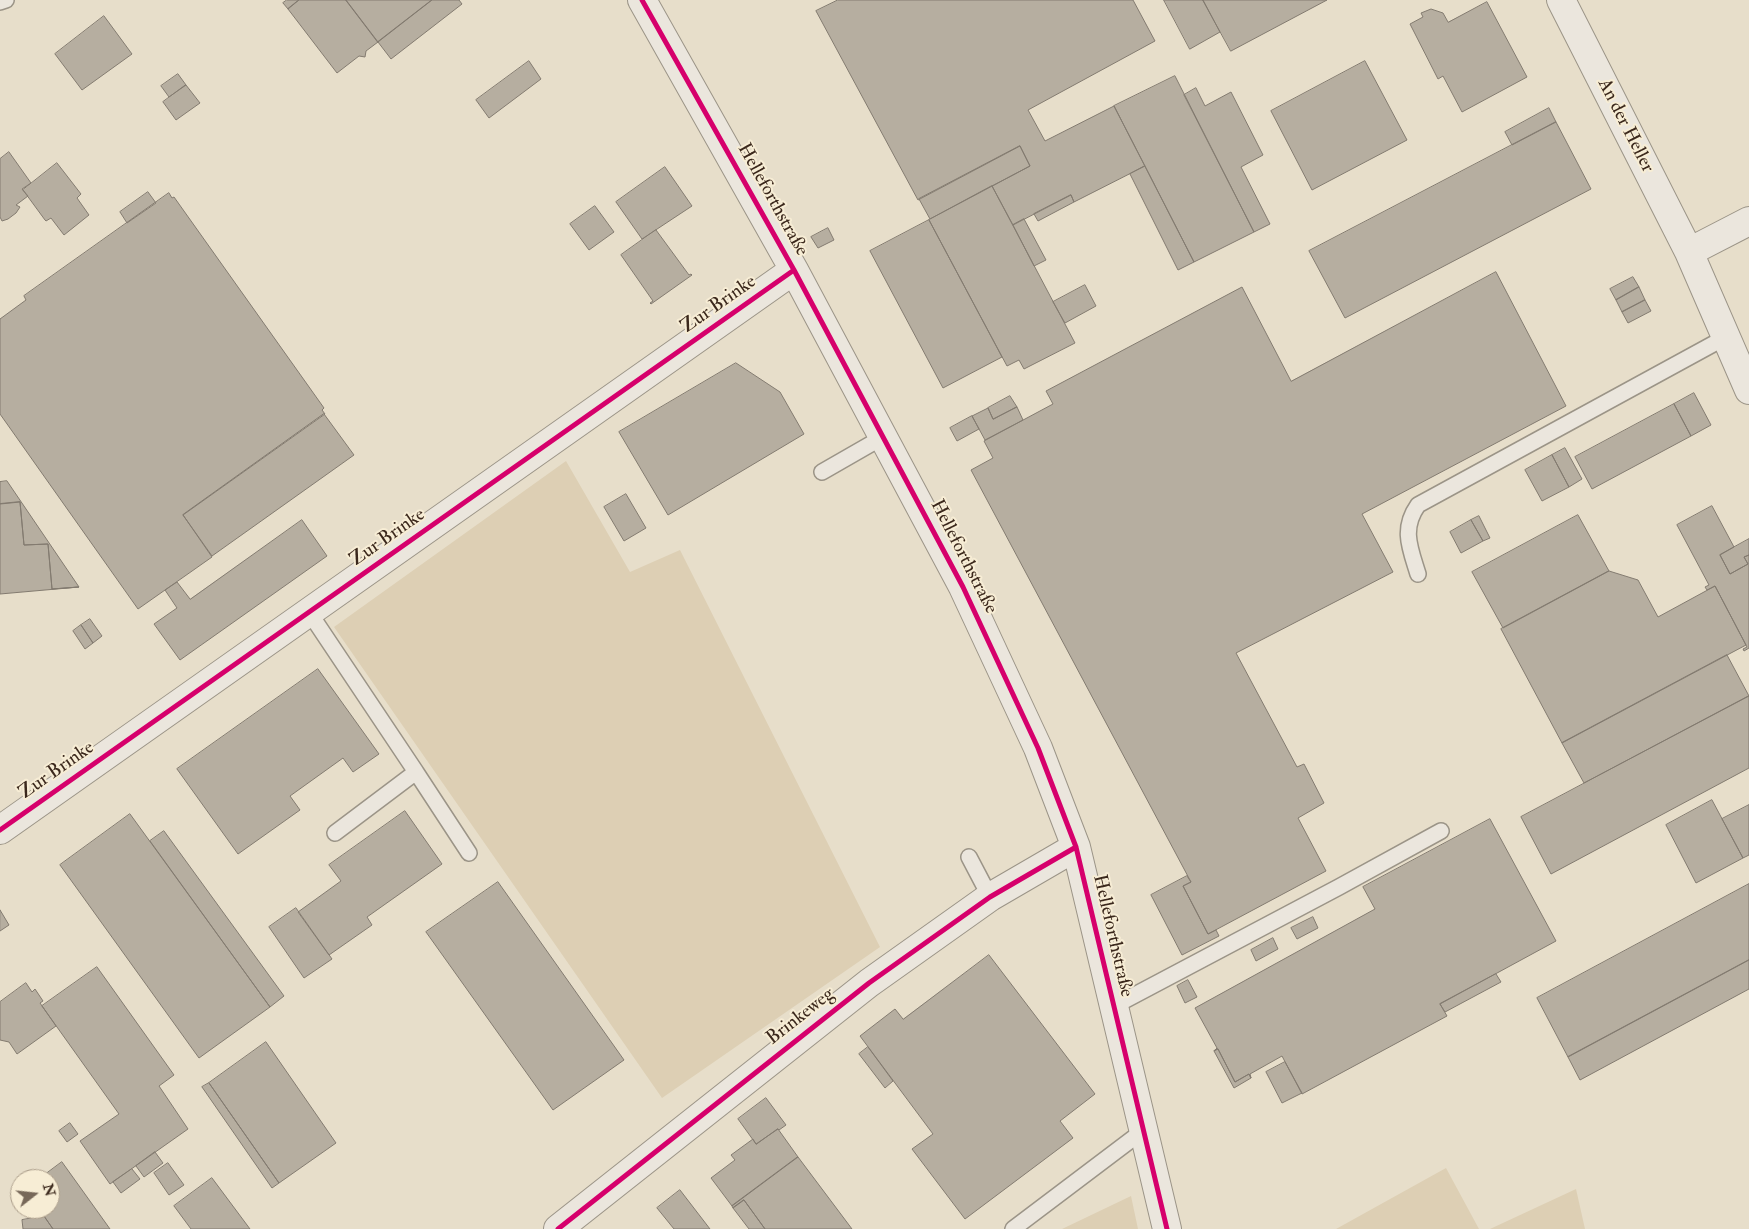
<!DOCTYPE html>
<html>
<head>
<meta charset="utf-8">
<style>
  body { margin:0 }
  #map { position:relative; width:1749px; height:1229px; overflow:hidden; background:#e7deca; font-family:"IM FELL Double Pica",serif }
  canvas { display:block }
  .north { position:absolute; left:10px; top:1169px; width:50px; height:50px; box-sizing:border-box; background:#f7edd5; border:1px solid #ac9e8b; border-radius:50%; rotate:74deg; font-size:14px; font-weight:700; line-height:20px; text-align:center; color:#3b281c }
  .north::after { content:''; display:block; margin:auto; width:18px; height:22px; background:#776859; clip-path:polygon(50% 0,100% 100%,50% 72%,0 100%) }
</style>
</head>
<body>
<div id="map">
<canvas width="1749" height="1229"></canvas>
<div class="north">N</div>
</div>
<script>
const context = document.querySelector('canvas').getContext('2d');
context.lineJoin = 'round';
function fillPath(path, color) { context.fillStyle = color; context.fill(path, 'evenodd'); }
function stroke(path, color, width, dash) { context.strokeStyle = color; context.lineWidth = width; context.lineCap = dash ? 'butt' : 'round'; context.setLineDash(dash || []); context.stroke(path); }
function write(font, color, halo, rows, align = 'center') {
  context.font = font + ' "IM FELL Double Pica",serif'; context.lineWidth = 4; context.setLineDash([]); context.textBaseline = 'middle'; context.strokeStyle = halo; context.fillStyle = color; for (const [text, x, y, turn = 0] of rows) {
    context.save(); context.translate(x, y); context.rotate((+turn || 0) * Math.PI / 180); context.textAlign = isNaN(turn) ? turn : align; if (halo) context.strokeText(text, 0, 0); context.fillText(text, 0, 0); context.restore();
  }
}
const green = new Path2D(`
  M566,461l64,111 50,-22 200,397 -218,151 -328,-471z
  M1446,1168l33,61h-143z
  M1576,1189l9,40h-95z
  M1131,1196l7,33h-76z`);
const building = new Path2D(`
  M287,0h12l-11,9 -5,-6z
  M299,0h47l32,42 -12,9 -1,6 -6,-1 -22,17 -49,-64z
  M346,0h86l-54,42z
  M432,0h27l3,4 -71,55 -13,-17z
  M838,0h295l22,41 -127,69 17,31 69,-35 31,60 -71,36 -3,-7 -58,30 -21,-39 38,-20 -10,-20 -102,54 -102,-189z
  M1164,0h39l17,32 -30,17z
  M1203,0h124l-96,51z
  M1487,2l40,75 -65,35 -19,-36 -5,3 -28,-55 13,-7 -2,-4 10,-4 12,4 5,9z
  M104,16l28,38 -50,36 -27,-36z
  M529,61l12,18 -52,39 -13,-18z
  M1365,61l42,79 -95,50 -41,-79z
  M178,74l8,11 -17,12 -8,-11z
  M1175,76l79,156 -60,30 -80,-156z
  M186,85l14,18 -24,17 -13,-18z
  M1196,88l9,18 26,-14 32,63 -22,12 29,57 -16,8 -70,-137z
  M1549,108l7,14 -44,23 -7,-13z
  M1556,122l35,67 -246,129 -36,-67z
  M1020,146l10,20 -100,53 -11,-20z
  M9,152l22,31 -9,6 6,7 -12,9 4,2 -4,6 -8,6 -6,2 -2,-4v-58z
  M57,163l24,31 -4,4 12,17 -25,20 -13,-17 -5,3 -1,-1 -22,-30z
  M1145,166l49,96 -16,8 -48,-96z
  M665,167l27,39 -50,33 -26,-37z
  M992,186l83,157 -51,26 -5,-9 -12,6 -78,-146z
  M148,192l8,11 -29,20 -7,-11z
  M169,193l3,5 2,-1 150,211 -2,2 3,4 -142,101 29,42 -74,52 -138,-195v-95l26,-19 -2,-4z
  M1071,195l3,7 -36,19 -4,-7z
  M595,206l19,26 -25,18 -19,-26z
  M1024,219l22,41 -12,6 -21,-41z
  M929,220l73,137 -59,31 -73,-137z
  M828,228l6,12 -16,8 -7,-11z
  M656,230l33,45 2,-1 1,1 -41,29 -1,-1 3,-2 -32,-46z
  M1496,272l70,134 -204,108 31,58 -157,81 61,114 7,-3 20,39 -26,15 28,53 -118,63 -25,-48 8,-4 -220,-412 22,-12 -9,-17 69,-37 -7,-13 196,-104 49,94z
  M1633,277l6,10 -23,13 -6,-11z
  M1085,285l11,21 -31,17 -12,-21z
  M1639,287l6,13 -23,12 -6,-12z
  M1645,300l6,11 -23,12 -6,-11z
  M736,363l44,29 24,42 -136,81 -49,-83z
  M1694,393l17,32 -20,11 -17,-32z
  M1010,396l7,11 -24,12 -5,-11z
  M1674,404l17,32 -99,53 -17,-32z
  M1017,407l6,13 -38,20 -13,-24 16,-8 5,11z
  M324,414l30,41 -142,101 -29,-41z
  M972,416l7,13 -22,12 -7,-13z
  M1565,448l17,31 -13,8 -17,-32z
  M1552,455l17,32 -27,14 -17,-31z
  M7,481l72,106 -27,2 -4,-45 -24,1 -4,-43 -20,2v-22z
  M626,494l20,34 -22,13 -20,-34z
  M20,502l4,43 24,-1 4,45 27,-2 -79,7v-90z
  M1712,506l22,41 -14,8 10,19 18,-10 -4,-7 5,-2v93l-5,3 -1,-2 4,-2 -32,-61 -8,4 -2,-3 4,-2 -32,-60z
  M1578,515l31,56 -106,57 -31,-56z
  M1479,516l11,22 -7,3 -12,-21z
  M302,520l25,36 -147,104 -26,-36 23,-16 -12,-18 12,-8 13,17z
  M1471,520l12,21 -22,12 -11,-21z
  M1749,539v16l-5,2 4,7 -18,10 -10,-19z
  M1609,571l29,9 20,37 57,-31 31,59 -184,98 -61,-114z
  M90,619l12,17 -9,7 -12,-18z
  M81,625l12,18 -8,6 -12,-18z
  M1727,655l22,41 -165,87 -22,-40z
  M318,669l61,85 -26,18 -10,-14 -53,38 10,14 -62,44 -61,-85z
  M1749,696v72l-198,106 -30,-57z
  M1712,800l31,58 -47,25 -30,-58z
  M1749,805v50l-6,3 -21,-39z
  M405,811l37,53 -75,53 5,8 -43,30 -31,-43 43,-31 -12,-16z
  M130,814l140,193 -71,51 -139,-193z
  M1490,819l66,122 -116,63 7,12 -145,78 -20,-38 -32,18 1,4 -2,-4 -14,8 -17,-33 -4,2 3,-3 -22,-40 180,-99 -12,-22z
  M164,831l120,165 -14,11 -120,-166z
  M1187,876l4,6 -8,4 25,48 8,-4 3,6 -37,19 -31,-60z
  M498,882l126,178 -71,50 -127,-178z
  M1749,884v76l-181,97 -31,-59z
  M296,908l36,51 -28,19 -35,-51z
  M0,910l9,15 -9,6z
  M1313,917l5,11 -21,11 -6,-11z
  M1273,938l5,11 -22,12 -5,-11z
  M989,955l106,139 -35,27 13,17 -108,81 -53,-70 21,-15 -73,-98 35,-27 8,10z
  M1749,960v29l-169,91 -12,-23z
  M97,967l77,108 -15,11 29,43 -78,55 -30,-43 39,-27 -77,-108z
  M1496,974l5,8 -56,30 -5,-8z
  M1188,980l9,17 -12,6 -8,-17z
  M26,983l6,9 3,-3 8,12 -3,2 16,23 -39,28 -8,-12 -9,-2v-38z
  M266,1042l70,101 -57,40 -70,-100z
  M868,1047l25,34 -8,7 -26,-34z
  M1218,1049l17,33 14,-8 2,4 -17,10 -20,-37z
  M1285,1062l17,31 -20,10 -16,-31z
  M209,1083l70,100 -7,5 -70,-101z
  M766,1098l20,27 -7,5 -1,-1 -22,15 -18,-25z
  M70,1123l8,11 -11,8 -8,-11z
  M778,1129l20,28 -66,49 -21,-28 24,-18 -4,-5 22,-16 3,5z
  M155,1152l8,11 -19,14 -8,-11z
  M798,1157l54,72h-87l-21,-29 -11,8 -1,-2z
  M62,1162l48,67h-57l-14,-20h11v-30h-11z
  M168,1163l16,22 -15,10 -15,-22z
  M132,1169l8,10 -19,14 -8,-11z
  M212,1178l38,51h-59l-17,-23z
  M680,1190l30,39h-36l-17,-21z
  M744,1200l21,29h-16l-16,-21z
  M44,1216l9,13h-30l-1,-9z`);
const service = new Path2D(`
  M0,2l6,-2
  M822,472l61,-35
  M1418,574c-8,-26 -17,-45 0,-69l308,-168
  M309,612l107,160 -81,61
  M416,772l53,81
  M969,857l21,40
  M1114,1006l225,-119 102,-56
  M1013,1229l131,-99`);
const minor = new Path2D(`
  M642,0l152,270 89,167 80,150 75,161 38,99 91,382
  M1561,0l128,252 60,138
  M1689,252l60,-31
  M0,830l794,-560
  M558,1229l311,-246 121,-86 86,-50`);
const cycleway = new Path2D(`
  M642,0l152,270 89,167 80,150 75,161 38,99 91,382
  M0,830l794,-560
  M558,1229l311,-246 121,-86 86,-50`);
const streetNames = [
  ["An der Heller",1625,126,63],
  ["Helleforthstraße",772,200,61],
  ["Zur Brinke",719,305,-35],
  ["Zur Brinke",388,538,-35],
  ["Helleforthstraße",963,557,63],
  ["Zur Brinke",57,771,-35],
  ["Helleforthstraße",1112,936,77],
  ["Brinkeweg",801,1017,-38]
];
fillPath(green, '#ddcfb4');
fillPath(building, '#b6aea0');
stroke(building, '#837b70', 1);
stroke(service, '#9b9487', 18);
stroke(minor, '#9b9487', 30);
stroke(service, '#ebe6dd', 15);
stroke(minor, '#ebe6dd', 28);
stroke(cycleway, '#d6006c', 5);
write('19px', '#3b281c', '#f7edd5', streetNames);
</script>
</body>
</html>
